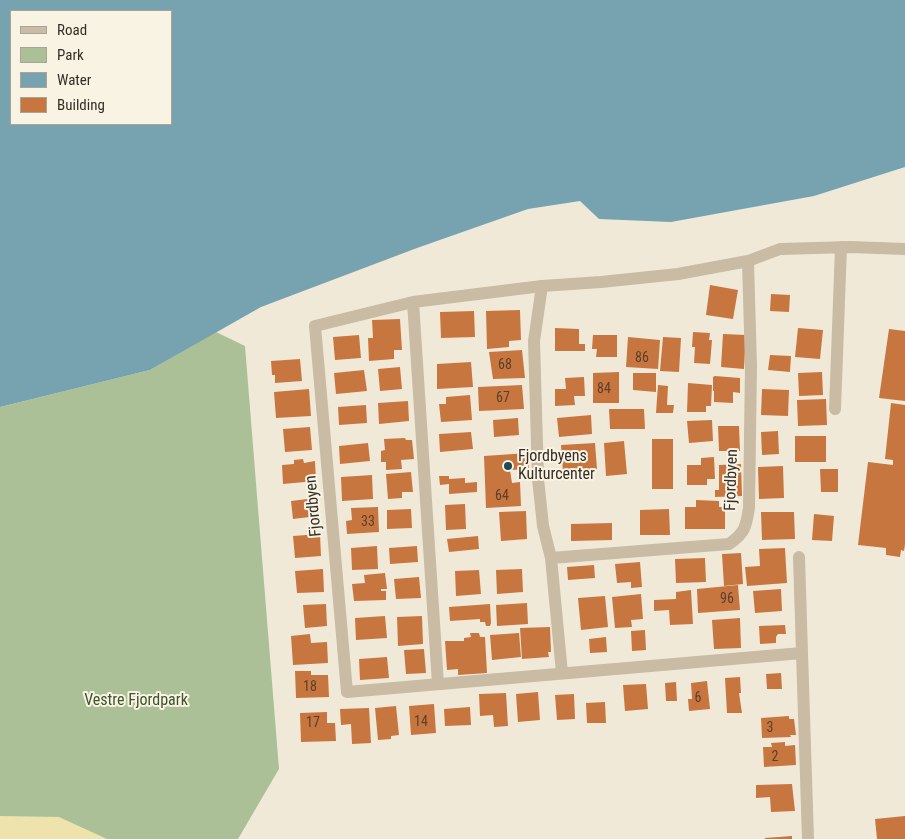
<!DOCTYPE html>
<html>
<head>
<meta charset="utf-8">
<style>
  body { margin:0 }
  #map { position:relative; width:905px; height:839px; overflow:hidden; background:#f1e9d8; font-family:"Roboto Condensed",sans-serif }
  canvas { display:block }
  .legend { position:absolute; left:10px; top:10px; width:162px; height:115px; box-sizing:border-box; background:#f9f3e4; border:1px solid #aaa498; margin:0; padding:6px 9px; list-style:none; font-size:15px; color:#342d26 }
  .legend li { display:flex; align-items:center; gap:10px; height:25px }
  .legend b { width:25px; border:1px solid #aaa498 }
</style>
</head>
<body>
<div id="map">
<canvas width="905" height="839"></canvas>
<ul class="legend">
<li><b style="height:6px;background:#c9bba4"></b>Road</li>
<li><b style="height:14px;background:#acc098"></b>Park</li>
<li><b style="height:14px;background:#76a3af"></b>Water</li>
<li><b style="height:14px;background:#c8763f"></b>Building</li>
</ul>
</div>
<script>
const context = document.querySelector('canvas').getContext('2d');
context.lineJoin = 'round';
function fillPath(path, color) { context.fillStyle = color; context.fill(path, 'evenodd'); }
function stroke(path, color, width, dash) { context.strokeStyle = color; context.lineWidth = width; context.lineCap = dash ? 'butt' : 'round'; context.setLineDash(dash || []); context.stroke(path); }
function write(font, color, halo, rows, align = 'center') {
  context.font = font + ' "Roboto Condensed",sans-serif'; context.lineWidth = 4; context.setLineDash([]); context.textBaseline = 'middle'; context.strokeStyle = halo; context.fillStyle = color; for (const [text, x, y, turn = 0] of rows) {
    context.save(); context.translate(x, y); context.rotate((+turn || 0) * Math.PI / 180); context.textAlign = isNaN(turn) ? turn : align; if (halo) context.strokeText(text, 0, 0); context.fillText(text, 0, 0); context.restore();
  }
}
const green = new Path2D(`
  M216,332l29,14 34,423 -41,70h-238v-432l150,-37z`);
const sand = new Path2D(`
  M0,816l59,1 48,22h-107z`);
const water = new Path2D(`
  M0,0h905v167l-91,29 -143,26 -72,-3 -19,-18 -52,8 -111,39 -156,59 -111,63 -150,37zM11,11h160v113h-160z`);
const building = new Path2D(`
  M710,285l28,5 -5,29 -27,-4z
  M771,294l19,1 -1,17 -19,-1z
  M520,310l1,30 -12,1v6l-22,2 -1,-38z
  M474,311l1,26 -34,1 -1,-26z
  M400,319l2,31h-8v9l-25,2 -1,-23h5l-1,-18z
  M555,328l24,1v15h6v7h-30z
  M798,328l25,2 -3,29 -25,-2z
  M889,329l16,2v70l-26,-3z
  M693,332l17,1 -1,7h3l-2,24 -16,-1 1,-16h-3z
  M723,334l23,1 -2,34 -23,-2z
  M359,335l2,23 -26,2 -2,-23z
  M593,335h24v22h-21l1,-8h-5z
  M628,337l32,3 -2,29 -32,-2z
  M663,337l18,1 -2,34 -19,-1z
  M522,350l3,28 -32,1 -4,-27z
  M770,355l21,1 -1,16 -22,-2z
  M300,359l2,22 -27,2v-8h-3l-1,-14z
  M471,362l2,25 -36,2v-25z
  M400,367l2,22 -22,2 -2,-22z
  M364,370l3,21 -31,3 -2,-21z
  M619,372v31h-26v-30z
  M822,372l1,23 -24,1 -1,-23z
  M633,373h23v19l-23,-2z
  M715,376l25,2v15l-7,-1v11l-19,-1v-11h-1v-14z
  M584,377l1,19h-11l1,9 -20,1v-17h11l-1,-11z
  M688,383l24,2 -1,21h-5v6h-19z
  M522,385l2,24 -45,2 -1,-24z
  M658,385l10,1 -1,19h7l-1,8h-17z
  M309,389l2,27 -35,2 -2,-26z
  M762,389l27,1 -1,26 -27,-1z
  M470,395l2,25 -31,2 -2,-18h7v-7z
  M826,399l1,26 -29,1 -1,-26z
  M408,401l1,20 -30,3 -1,-21z
  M891,403l14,2v139l-1,7 -3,-1 -1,7 -14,-2v-7l-28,-3 10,-83 25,3v-5l-8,-1z
  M366,405l1,18 -28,2 -1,-18z
  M609,409h35l1,20h-35z
  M591,415l1,19 -33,3 -2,-19z
  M518,418l1,17 -25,2 -1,-17z
  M712,420l1,21 -24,2 -2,-22z
  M718,426h21l1,25h-21z
  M310,427l2,23 -27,2 -2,-23z
  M778,431l1,23 -17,1 -1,-23z
  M471,432l2,17 -33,3 -1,-18z
  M795,436h31v26h-31z
  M405,438l1,2h6l2,19 -13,1 1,9 -16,1v-8h-5v-11l4,-1 -1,-11z
  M652,439h21v50h-21z
  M624,441l3,33 -21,2 -2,-33z
  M368,443l2,18 -30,3 -1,-18z
  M595,443l2,26 -34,3 -2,-27z
  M528,453l1,16 -19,1 2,13 8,-1 1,24 -35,2 -2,-52z
  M714,457l1,22h-8v6h-20v-20h14v-7z
  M303,459l1,4 11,-2 1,20 -33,3 -1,-19 12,-1v-4z
  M741,464l1,32 -27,1v-7h4v-25z
  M783,466l1,32 -25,1 -1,-32z
  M820,469h18v23h-17z
  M411,472l2,20h-11v6l-14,1 -2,-25z
  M372,475l1,24 -31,2 -1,-24z
  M439,476h10v3l16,-1v5l12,-1v10l-28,2v-10l-9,1z
  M316,498l2,18 -25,3 -2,-18z
  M696,500l23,1v6h6v22h-40v-22h11z
  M465,504l1,25 -20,1 -1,-25z
  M378,507l1,25 -32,2 -1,-13 6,-1 -1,-12z
  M411,509l1,19 -25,1v-19z
  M669,509l1,26h-30v-25z
  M526,511l1,28 -26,2 -2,-29z
  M761,512h33l1,27 -33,1z
  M814,514l20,2 -2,25 -20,-1z
  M612,523v17l-41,1v-17z
  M320,534l1,22 -26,2 -2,-22z
  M478,536l1,13 -30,3 -2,-13z
  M377,546l1,23 -26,1 -1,-22z
  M417,546l1,16 -28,2 -1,-16z
  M785,548l2,35 -40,3 -2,-19 15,-1 -1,-17z
  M741,553l2,31 -19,2 -2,-32z
  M705,558l1,24 -30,1 -1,-24z
  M640,562l2,25 -11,1v-6l-14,1 -2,-19z
  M594,565l1,13 -27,2 -1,-13z
  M323,569l1,23 -27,1 -2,-22z
  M522,569l1,23 -26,2 -1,-24z
  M479,570l2,24 -25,2 -1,-25z
  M385,573l2,16h-6v2h5v9l-32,1 -2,-17 13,-1 -1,-8z
  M419,577l2,21 -25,1 -2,-20z
  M738,585l2,25 -42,3 -1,-24z
  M781,589l1,22 -27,2 -2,-22z
  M691,590l2,34 -23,1 -1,-15 -15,1v-11l22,-1v-7z
  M641,594l2,25 -12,1 1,7 -17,1 -3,-31z
  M605,596l3,31 -27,3 -3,-32z
  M527,603l1,21 -31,2 -1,-21z
  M326,604l1,22 -22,2 -2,-23z
  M490,604l1,19 -1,3h-4l-1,-4h-5v-3l-30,2 -1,-14z
  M385,616l2,22 -31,2 -1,-22z
  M422,616l1,28 -25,2 -1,-29z
  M740,618l1,30 -27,1 -2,-29z
  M785,625l1,9h-8l-2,3v6l-16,1 -1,-18z
  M550,627l1,25h-3l1,5 -27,2 -2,-31z
  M645,630l1,20 -14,1 -1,-20z
  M470,633h9l1,4h5l2,36 -29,2v-6l-11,1 -2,-29h19v-3l7,-1z
  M519,633l2,24 -29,3 -2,-25z
  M310,634l1,9 16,-1 1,21 -35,2 -2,-29z
  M606,637l1,15 -17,1 -1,-14z
  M424,649l2,24 -20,1 -2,-24z
  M387,657l2,21 -29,2 -1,-21z
  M295,671h16v4h17l1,22 -33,1z
  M781,673l1,16h-15l-1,-15z
  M740,677l1,16h-2l3,20h-15l-2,-35z
  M707,681l3,28 -21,2 -1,-12h4l-1,-16z
  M676,682l1,19h-11l-1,-18z
  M646,684l2,25 -23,2 -2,-26z
  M538,692l2,28 -22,2 -2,-28z
  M506,693l2,33 -14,1 -1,-12 -13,1 -1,-22z
  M574,694l1,25 -18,1 -2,-25z
  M605,702l1,21h-19l-1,-20z
  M434,704l2,29 -25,2 -2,-29z
  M396,706l3,29 -8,1v3l-13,1 -3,-32z
  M470,707l1,18 -26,1 -1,-17z
  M369,708l2,35 -19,1 -1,-20 -10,1 -1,-16z
  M327,712v11h8l1,18 -35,1 -1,-29z
  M789,716v3h5l2,16h-6l1,2 -29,1 -1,-20z
  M785,742v4l10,-1 1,20 -32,2 -1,-20h9l-1,-4z
  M792,784l3,27 -24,1 -1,-15 -14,1v-13z
  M905,816v23h-28l-2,-20z
  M792,836v3h-27v-1z`);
const street = new Path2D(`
  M542,286l-8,55 4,138 5,47 8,32 11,115
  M413,302l25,382
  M835,409l6,-162
  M799,557l3,96
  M551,558l178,-14c16,-11 17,-17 20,-36l2,-142 -3,-105
  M808,839l-6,-186 -455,39 -32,-366 98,-24 129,-16 59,-4 77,-8 70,-13 32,-12 70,-2 55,2`);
const markers = [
  [508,466,5,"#1b4956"]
];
const numberNames = [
  ["86",642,358],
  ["68",505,365],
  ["84",604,389],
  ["67",503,398],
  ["64",502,496],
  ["33",368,522],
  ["96",727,599],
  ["18",310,687],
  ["6",698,698],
  ["14",421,722],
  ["17",313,723],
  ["3",770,728],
  ["2",775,757]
];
const poiNames = [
  ["Fjordbyens",518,457],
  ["Kulturcenter",518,475]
];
const streetNames = [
  ["Fjordbyen",732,480,-88],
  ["Fjordbyen",314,506,-95]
];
const parkNames = [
  ["Vestre Fjordpark",136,701]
];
fillPath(green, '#acc098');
fillPath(sand, '#eee2ad');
fillPath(water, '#76a3af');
fillPath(building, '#c8763f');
stroke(street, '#c9bba4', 12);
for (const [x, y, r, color] of markers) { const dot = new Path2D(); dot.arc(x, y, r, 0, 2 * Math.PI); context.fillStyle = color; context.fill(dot); stroke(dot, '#f9f3e4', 2); }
write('14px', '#593f2c', null, numberNames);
write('16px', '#342d26', '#f9f3e4', poiNames, 'left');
write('16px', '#342d26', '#f9f3e4', streetNames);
write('16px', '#3d5329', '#f9f3e4', parkNames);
</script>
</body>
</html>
